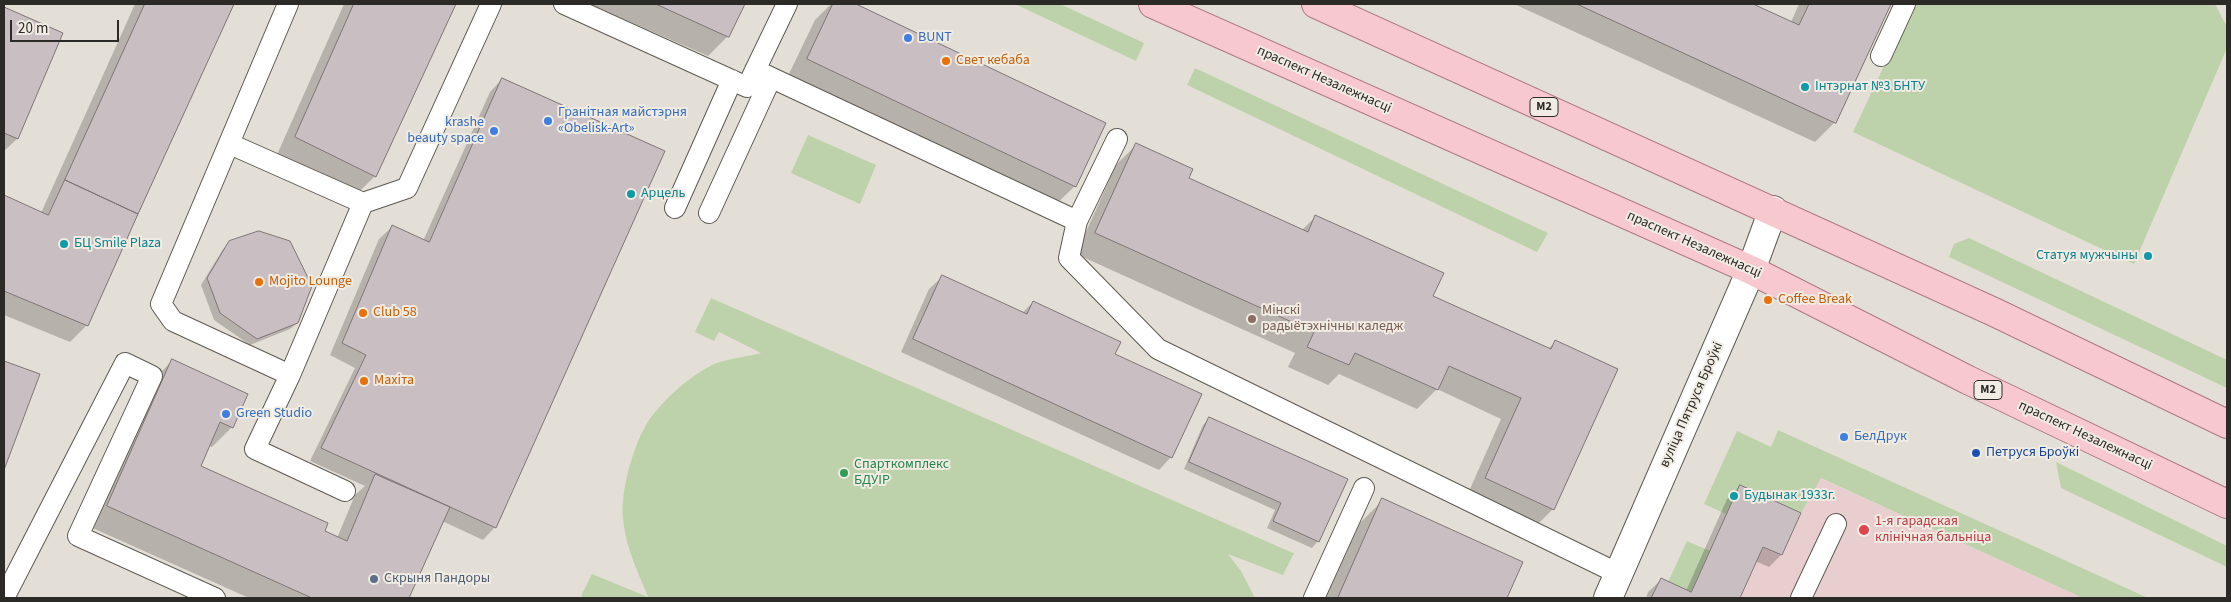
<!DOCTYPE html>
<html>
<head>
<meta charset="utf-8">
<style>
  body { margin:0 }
  #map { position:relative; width:2231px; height:602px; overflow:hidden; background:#e4dfd6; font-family:"Source Sans 3",sans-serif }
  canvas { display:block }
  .frame { position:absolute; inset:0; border:5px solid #2c2a27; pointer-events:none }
  .scale { position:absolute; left:10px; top:20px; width:109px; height:22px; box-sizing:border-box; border:2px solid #2c2a27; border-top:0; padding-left:6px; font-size:15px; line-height:18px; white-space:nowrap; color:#2c2a27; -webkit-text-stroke:4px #f1ece3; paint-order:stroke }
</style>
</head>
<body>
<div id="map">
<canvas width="2231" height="602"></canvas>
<div class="frame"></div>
<div class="scale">20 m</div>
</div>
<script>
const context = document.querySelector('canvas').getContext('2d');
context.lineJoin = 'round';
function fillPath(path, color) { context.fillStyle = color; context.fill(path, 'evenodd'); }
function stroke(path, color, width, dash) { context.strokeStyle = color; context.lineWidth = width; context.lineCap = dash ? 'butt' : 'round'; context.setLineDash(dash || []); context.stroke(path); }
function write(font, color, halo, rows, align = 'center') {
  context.font = font + ' "Source Sans 3",sans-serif'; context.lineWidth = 4; context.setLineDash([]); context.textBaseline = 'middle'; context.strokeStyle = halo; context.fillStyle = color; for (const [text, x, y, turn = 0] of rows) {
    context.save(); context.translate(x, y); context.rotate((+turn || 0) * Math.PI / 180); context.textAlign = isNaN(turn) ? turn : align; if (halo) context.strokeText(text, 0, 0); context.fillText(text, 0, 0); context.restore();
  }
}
const medical = new Path2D(`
  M1820,478l263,120h-343l23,-51 19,8 19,-42z`);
const green = new Path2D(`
  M1015,4h45l84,39 -8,18z
  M1913,4h302l12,23v21l-93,216 -281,-132z
  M1195,68l353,165 -11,19 -350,-167z
  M808,135l68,30 -16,39 -69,-31z
  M1969,238l258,122v28l-278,-131 5,-13z
  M711,298l582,255h1l-11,22 -55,-21 13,17 14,27h-669l-5,-2 11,-22 56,23c-11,-28 -22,-48 -25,-79 -3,-25 10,-71 23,-93 13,-22 46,-52 71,-62 13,-5 30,-6 44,-10l-42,-21 -5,9 -19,-9z
  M1778,430l370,168h-65l-262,-120 -20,35 -61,-28 -14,29 -22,-10 33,-73 34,16z
  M2056,462l171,84v21l-166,-79z
  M1687,541l23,10 -19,41 -23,-10z`);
const shadow = new Path2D(`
  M135,4h98l-146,321 -17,17 -66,-27v-118l37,16z
  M344,4h110l-79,172 -20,20 -79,-39z
  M589,4h154l-15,32 -20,20z
  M831,4h22l251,119 -29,63 -24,23 -266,-127 30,-62z
  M1514,4h236l41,18 8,-18h91l-55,118 -20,20z
  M4,8l58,25 -45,106 -13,12z
  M502,79l-7,448 -12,13 -41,-19 -34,77h-159l-161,-72 64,-145 20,-20 60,66 -20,20 -3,-1 -9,21 137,71 18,-43 10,-9 -55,-25 45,-93 -25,-13 49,-116 13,-12 31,14 67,-149z
  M1136,145l51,33 115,52 14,-14 116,80 116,53 7,-7 -2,167 -20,20 -67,-31 35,-79 -64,-30 -20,20 -78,-35 -11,11 -40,-18 7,-14 -219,-99 40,-89z
  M230,243l67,80 -7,6 -40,16 -36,-25 -13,-35 22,-36z
  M942,277l80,36 11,-11 81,53 57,102 -12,13 -258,-118 28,-63z
  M4,362l34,13 -34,91z
  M1210,418l108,123 -6,7 -45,-20 8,-18 -91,-41 19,-44z
  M1740,486l41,69 -12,12 -14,-6 -17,37h-92l2,-6 13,-12 25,11 41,-92z
  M1383,500l138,62 -16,36h-179l34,-75z`);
const building = new Path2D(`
  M145,4h89l-96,210 -73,-34z
  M354,4h102l-80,173 -81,-40z
  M656,4h89l-16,33z
  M833,4h23l250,119 -30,64 -269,-128z
  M1577,4h176l46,21 10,-21h82l-55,119z
  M4,7l59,26 -45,106 -14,-6z
  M502,78l163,73 -169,377 -175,-80 45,-93 -24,-12 50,-118 37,17z
  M1136,143l57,26 -4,9 119,54 7,-17 129,58 -11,23 118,53 4,-9 63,29 -64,141 -69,-32 36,-80 -72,-32 -11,24 -83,-37 -6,12 -42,-18 7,-15 -219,-99z
  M65,180l73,34 -50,112 -84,-35v-96l44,20z
  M259,231l31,10 22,45 -14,37 -41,16 -37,-26 -13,-35 22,-37z
  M942,275l85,39 6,-13 88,41 -6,12 87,40 -30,64 -259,-119z
  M172,359l76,35 -15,34 -13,-6 -19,44 127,57 -3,8 22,10 28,-67 75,33 -41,91h-97l-205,-92z
  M4,361l36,13 -36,96z
  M1209,417l139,62 -29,63 -46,-21 8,-18 -92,-41z
  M1740,485l61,28 -19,42 -19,-8 -23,51h-89l10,-20 30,14z
  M1382,498l141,64 -16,36h-169z`);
const lane = new Path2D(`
  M288,4l-127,300 12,17 117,54
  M564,4l183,83 40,-83
  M1881,56l24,-52
  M755,70l322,151 40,-82
  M230,144l133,59 44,-15 84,-184
  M675,208l57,-128
  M709,213l62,-135
  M1077,221l-8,37 89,91 461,225
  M345,491l-90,-42 35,-74 73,-172
  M4,598l121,-235 27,13 -74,160 137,62
  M1314,598l50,-110
  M1801,598l35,-74`);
const street = new Path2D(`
  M1608,598l143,-328 22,-60`);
const primary = new Path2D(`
  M1153,4l598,266 217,110 259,124
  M1316,4l678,308 233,112`);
const markers = [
  [908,38,5,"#3f7fe0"],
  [946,61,5,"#e8710a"],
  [1805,87,5,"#0f9aa8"],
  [548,121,5,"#3f7fe0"],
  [494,131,5,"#3f7fe0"],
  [631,194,5,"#0f9aa8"],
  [64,244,5,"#0f9aa8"],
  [2148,256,5,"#0f9aa8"],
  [259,282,5,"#e8710a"],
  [1768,300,5,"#e8710a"],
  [363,313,5,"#e8710a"],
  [1252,319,5,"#8d6e63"],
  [364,381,5,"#e8710a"],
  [226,414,5,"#3f7fe0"],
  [1844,437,5,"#3f7fe0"],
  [1976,453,5,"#1a4fb4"],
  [844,473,5,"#2e9e5b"],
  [1734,496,5,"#0f9aa8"],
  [1864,530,6,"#e0444e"],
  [374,579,5,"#5c6f8a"]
];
const shields = [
  [1544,107,28],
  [1988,390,28]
];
const shieldNames = [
  ["М2",1544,107],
  ["М2",1988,390]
];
const shopNames = [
  ["BUNT",918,38],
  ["Гранітная майстэрня",558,113],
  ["«Obelisk-Art»",558,129],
  ["krashe",484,123,"right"],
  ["beauty space",484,139,"right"],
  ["Green Studio",236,414],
  ["БелДрук",1854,437]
];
const foodNames = [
  ["Свет кебаба",956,61],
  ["Mojito Lounge",269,282],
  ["Coffee Break",1778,300],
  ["Club 58",373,313],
  ["Махіта",374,381]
];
const streetNames = [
  ["праспект Незалежнасці",1324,80,24],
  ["праспект Незалежнасці",1694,245,24],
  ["вуліца Пятруся Броўкі",1692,405,-66],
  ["праспект Незалежнасці",2085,436,25]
];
const cultureNames = [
  ["Інтэрнат №3 БНТУ",1815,87],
  ["Арцель",641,194],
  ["БЦ Smile Plaza",74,244],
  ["Статуя мужчыны",2138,256,"right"],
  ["Будынак 1933г.",1744,496]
];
const educationNames = [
  ["Мінскі",1262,311],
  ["радыётэхнічны каледж",1262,327]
];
const transitNames = [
  ["Петруся Броўкі",1986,453]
];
const leisureNames = [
  ["Спарткомплекс",854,465],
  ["БДУІР",854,481]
];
const healthNames = [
  ["1-я гарадская",1875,522],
  ["клінічная бальніца",1875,538]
];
const serviceNames = [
  ["Скрыня Пандоры",384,579]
];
fillPath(medical, '#e9ced0');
fillPath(green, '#bdd2aa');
fillPath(shadow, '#0003');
fillPath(building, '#c9bec1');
stroke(building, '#7f7477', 1);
stroke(lane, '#5d5a52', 22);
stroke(street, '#5d5a52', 30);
stroke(primary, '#ae797f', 30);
stroke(lane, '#fff', 20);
stroke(street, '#fff', 28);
stroke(primary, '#f8c8cf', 28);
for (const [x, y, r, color] of markers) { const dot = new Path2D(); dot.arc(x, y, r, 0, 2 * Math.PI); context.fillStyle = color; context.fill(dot); stroke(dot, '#f1ece3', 2); }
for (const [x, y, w] of shields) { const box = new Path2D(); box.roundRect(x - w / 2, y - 9.5, w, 19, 4); context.fillStyle = '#f1ece3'; context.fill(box); stroke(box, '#2c2a27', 1); }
write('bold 12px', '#2c2a27', null, shieldNames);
write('14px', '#366cbe', '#f1ece3', shopNames, 'left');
write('14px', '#c56008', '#f1ece3', foodNames, 'left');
write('14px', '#2c2a27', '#f1ece3', streetNames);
write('14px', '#0d838f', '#f1ece3', cultureNames, 'left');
write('14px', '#785e54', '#f1ece3', educationNames, 'left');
write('14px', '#164399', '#f1ece3', transitNames, 'left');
write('14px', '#27864d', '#f1ece3', leisureNames, 'left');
write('14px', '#be3a42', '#f1ece3', healthNames, 'left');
write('14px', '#4e5e75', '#f1ece3', serviceNames, 'left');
</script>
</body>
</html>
